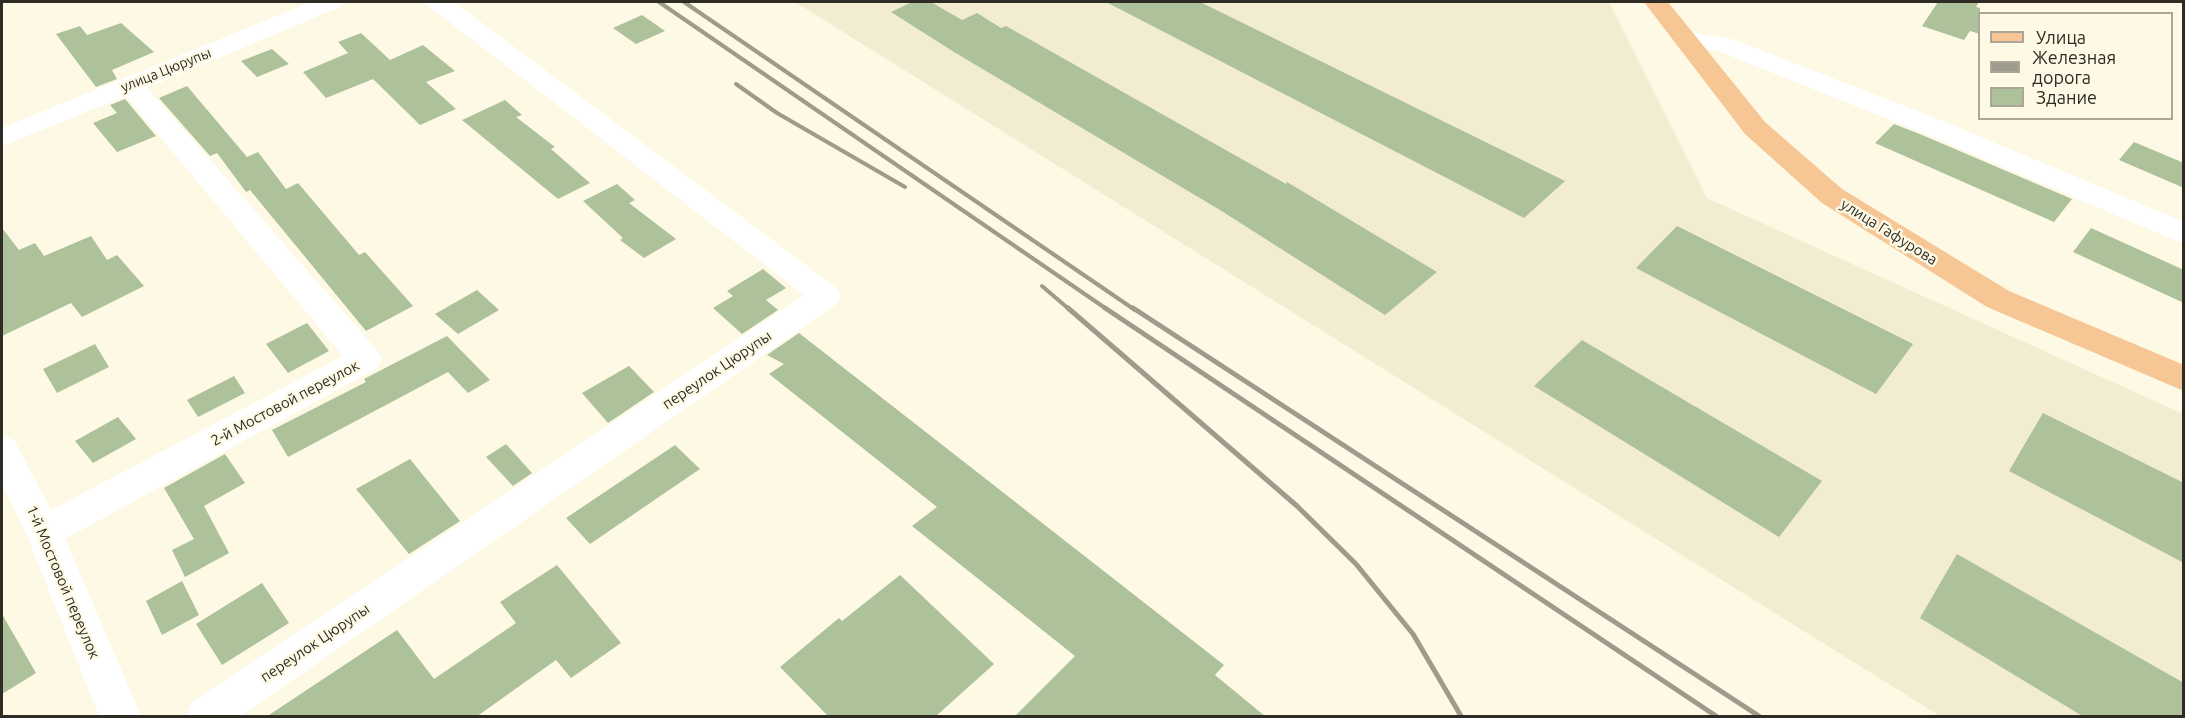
<!DOCTYPE html>
<html>
<head>
<meta charset="utf-8">
<style>
  body { margin:0 }
  #map { position:relative; width:2185px; height:718px; overflow:hidden; background:#fdf9e5; font-family:Ubuntu,sans-serif }
  canvas { display:block }
  .frame { position:absolute; inset:0; border:3px solid #2e2c25; pointer-events:none }
  .legend { position:absolute; left:1978px; top:12px; width:195px; height:108px; box-sizing:border-box; background:#fdf9e5; border:2px solid #aaa798; margin:0; padding:8px 10px; list-style:none; font-size:18px; color:#2e2c25 }
  .legend li { display:flex; align-items:center; gap:12px; height:30px }
  .legend b { width:30px; border:2px solid #aaa798 }
</style>
</head>
<body>
<div id="map">
<canvas width="2185" height="718"></canvas>
<div class="frame"></div>
<ul class="legend">
<li><b style="height:8px;background:#f6c795"></b>Улица</li>
<li><b style="height:8px;background:#9e9b8d"></b>Железная дорога</li>
<li><b style="height:16px;background:#adc19a"></b>Здание</li>
</ul>
</div>
<script>
const context = document.querySelector('canvas').getContext('2d');
context.lineJoin = 'round';
function fillPath(path, color) { context.fillStyle = color; context.fill(path, 'evenodd'); }
function stroke(path, color, width, dash) { context.strokeStyle = color; context.lineWidth = width; context.lineCap = dash ? 'butt' : 'round'; context.setLineDash(dash || []); context.stroke(path); }
function write(font, color, halo, rows, align = 'center') {
  context.font = font + ' Ubuntu,sans-serif'; context.lineWidth = 5; context.setLineDash([]); context.textBaseline = 'middle'; context.strokeStyle = halo; context.fillStyle = color; for (const [text, x, y, turn = 0] of rows) {
    context.save(); context.translate(x, y); context.rotate((+turn || 0) * Math.PI / 180); context.textAlign = isNaN(turn) ? turn : align; if (halo) context.strokeText(text, 0, 0); context.fillText(text, 0, 0); context.restore();
  }
}
const built = new Path2D(`
  M795,2h814l98,196 476,216v302h-243z`);
const building = new Path2D(`
  M912,2h19l31,18 15,-7 24,15 5,-2 280,158 1,-2 150,90 -52,43 -165,-105 -266,-158 -63,-40z
  M1106,2h94l365,179 -41,37z
  M1938,2h41l-3,5 4,1v26l-10,-3 -6,9 -42,-14z
  M642,15l23,16 -29,13 -23,-16z
  M121,23l33,29 -42,18 5,9 -21,8 -40,-53 24,-8 7,9z
  M361,33l29,27 33,-15 32,26 -29,11 30,27 -36,16 -47,-46 -47,19 -23,-26 45,-19 -10,-11z
  M272,49l17,15 -32,13 -16,-16z
  M187,86l60,71 11,-5 28,37 12,-6 61,72 6,-3 48,54 -47,25 -116,-141 -4,2 -29,-39 -7,3 -51,-58z
  M125,99l31,37 -39,16 -24,-29 24,-10 -7,-8z
  M505,100l17,15 -6,2 39,30 -4,2 39,34 -32,16 -96,-79z
  M1894,124l28,11 150,64 -18,23 -179,-79z
  M2134,142l50,21v25l-65,-28z
  M617,184l18,16 -6,3 47,36 -32,19 -24,-18 3,-2 -40,-37z
  M1677,226l236,118 -37,50 -240,-126z
  M2,228l17,22 16,-7 9,13 47,-20 16,24 10,-5 27,31 -62,31 -11,-14 -69,33z
  M2091,228l93,42v33l-111,-51z
  M763,269l23,19 -20,12 12,10 -36,24 -29,-26 20,-12 -6,-5z
  M477,290l22,20 -41,24 -23,-20z
  M307,323l22,28 -41,22 -22,-29z
  M799,333l425,332 -9,10 51,42h-252l61,-61 -163,-130 25,-19 -168,-133 15,-10 -17,-9z
  M447,336l43,44 -22,13 -20,-21 -160,85 -16,-27 94,-48 -2,-3z
  M1582,340l240,141 -43,56 -245,-151z
  M95,344l14,23 -52,26 -14,-24z
  M629,366l25,26 -46,31 -26,-30z
  M234,376l11,17 -47,24 -11,-17z
  M2043,413l141,70v80l-175,-92z
  M118,417l18,22 -43,24 -18,-22z
  M506,444l26,29 -19,13 -27,-29z
  M675,445l25,24 -110,75 -24,-26z
  M225,454l20,29 -41,23 25,47 -44,24 -13,-27 22,-11 -30,-51z
  M410,459l50,62 -51,33 -53,-65z
  M1957,554l227,129v34h-100l-164,-99z
  M557,565l64,78 -50,35 -15,-18 -80,57h-210l131,-87 37,49 82,-56 -16,-21z
  M900,575l94,89 -59,53h-106l-49,-50 59,-49 3,3z
  M182,581l17,34 -37,20 -16,-34z
  M262,583l27,40 -67,42 -26,-41z
  M2,614l34,59 -34,21z`);
const minor = new Path2D(`
  M311,2h32l-3,5 -193,81 230,262 5,9 -5,9 -312,171 76,177h-42l-73,-183 -24,-49v-48l12,4 37,70 292,-154 -217,-260 -124,50v-18z
  M427,2h27l383,286 5,8 -5,8 -596,412h-55l6,-14 612,-407 -374,-288z
  M1686,32l46,7 211,82 241,101v22l-261,-111 -205,-82 -41,-6 -4,-5 4,-5z`);
const major = new Path2D(`
  M1644,2h24l97,120 77,67 167,102 175,74v26l-197,-84 -165,-104 -77,-69z`);
const railFar1 = new Path2D(`
  M659,2l449,308
  M684,2l451,308
  M736,84l41,29 128,74
  M1042,286l28,24`);
const rail = new Path2D(`
  M1068,308l229,198 59,58 57,70 48,82
  M1105,308l611,408
  M1133,308l626,408`);
const farStreetnames = [
  ["улица Цюрупы",166,70,-22]
];
const streetNames = [
  ["улица Гафурова",1889,232,32],
  ["переулок Цюрупы",717,370,-34],
  ["2-й Мостовой переулок",285,403,-28],
  ["1-й Мостовой переулок",63,582,67],
  ["переулок Цюрупы",315,643,-34]
];
fillPath(built, '#f2edd1');
fillPath(building, '#adc19a');
fillPath(minor, '#fff');
fillPath(major, '#f6c795');
stroke(railFar1, '#9e9b8d', 4);
stroke(rail, '#9e9b8d', 5);
write('14px', '#2e2c25', '#fdf9e5', farStreetnames);
write('15px', '#2e2c25', '#fdf9e5', streetNames);
</script>
</body>
</html>
